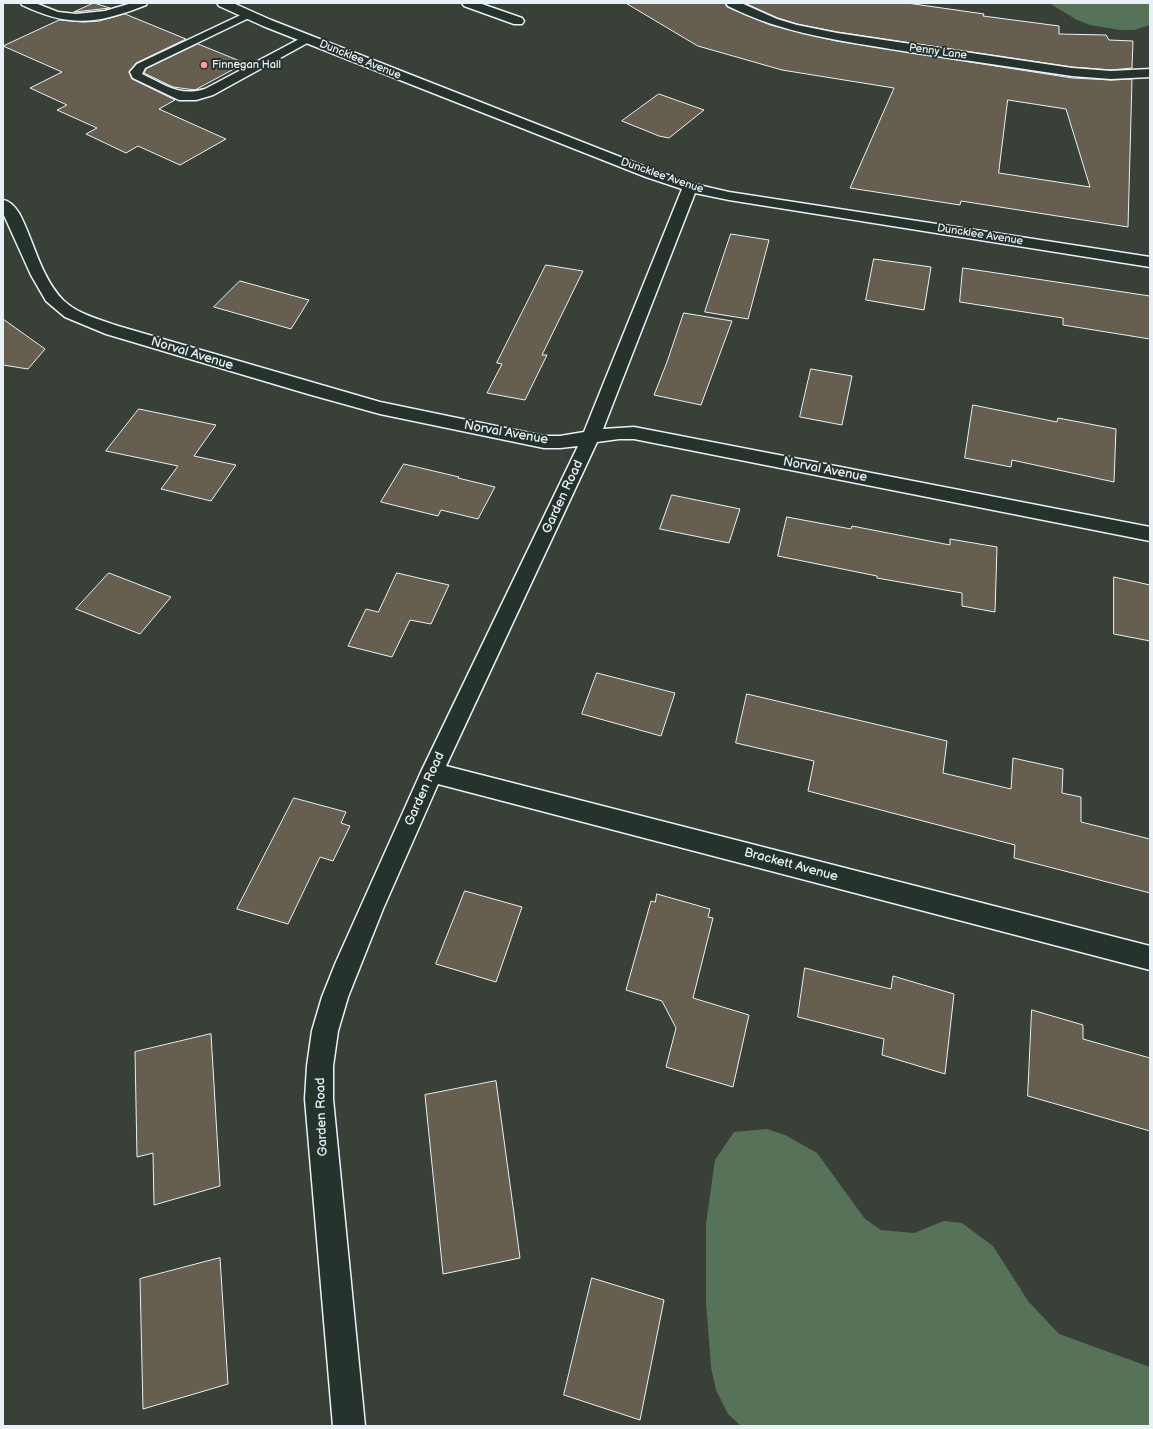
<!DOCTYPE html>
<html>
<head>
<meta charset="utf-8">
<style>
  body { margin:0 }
  #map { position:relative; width:1153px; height:1429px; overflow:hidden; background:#394037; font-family:"Balsamiq Sans",sans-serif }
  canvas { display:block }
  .frame { position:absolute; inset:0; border:4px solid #e8f1f8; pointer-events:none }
</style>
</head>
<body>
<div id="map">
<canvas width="1153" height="1429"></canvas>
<div class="frame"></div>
</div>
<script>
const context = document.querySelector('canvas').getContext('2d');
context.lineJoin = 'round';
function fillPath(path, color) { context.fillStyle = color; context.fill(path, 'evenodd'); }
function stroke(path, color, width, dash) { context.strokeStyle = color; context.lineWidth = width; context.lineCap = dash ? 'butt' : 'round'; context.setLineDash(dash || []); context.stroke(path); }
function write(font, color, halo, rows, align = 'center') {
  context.font = font + ' "Balsamiq Sans",sans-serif'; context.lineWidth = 4; context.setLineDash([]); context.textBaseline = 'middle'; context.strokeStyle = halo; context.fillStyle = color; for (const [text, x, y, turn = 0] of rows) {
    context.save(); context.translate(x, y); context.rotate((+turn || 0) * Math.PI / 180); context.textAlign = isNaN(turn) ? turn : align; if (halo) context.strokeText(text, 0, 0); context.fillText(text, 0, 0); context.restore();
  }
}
const green = new Path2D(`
  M1049,3h101v22l-16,5h-14l-30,-5 -13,-5z
  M767,1129l18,6 32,18 48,66 16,11 33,3 30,-12 18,2 31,23 35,55 31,33 91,33v59h-409l-13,-12 -12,-24 -5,-23 -5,-65v-78l9,-64 19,-28z`);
const building = new Path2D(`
  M94,3l16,5 -36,4z
  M626,3h99l2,4 43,18 66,16 236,37 39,2 21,-1 -4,148 -167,-26 -1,4 -110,-17 44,-100 -112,-18 -84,-24zM1008,100l58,9 24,78 -91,-14z
  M745,3h162l77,11 -1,2 76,10v8l47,1 3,5 24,1 -1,27 -21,2 -39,-3 -235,-35 -40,-8 -19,-6z
  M125,14l61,25 -50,24 -7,9 3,7 43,21 -16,9 67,30 -46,26 -42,-19 -12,7 -40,-19 11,-6 -40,-18 10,-5 -37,-17 32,-16 -59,-26 56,-26 25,2 15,-1z
  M198,44l47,19 -50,27 -22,-3 -29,-14 2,-4z
  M659,94l45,16 -35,28 -10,-2 -37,-15z
  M731,234l38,6 -21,79 -43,-7z
  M874,259l57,8 -7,43 -58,-10z
  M546,265l37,6 -41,84h5l-22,45 -38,-7 15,-29 -5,-1z
  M963,268l187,28v43l-87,-14v-7l-103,-16z
  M240,281l69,19 -18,29 -77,-22z
  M684,313l48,8 -31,84 -47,-10 13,-33z
  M3,319l42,30 -17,20 -25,-4z
  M811,369l41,7 -10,49 -42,-8z
  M973,405l84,17 1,-4 58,11 -2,53 -102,-22 -1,7 -46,-9z
  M139,409l77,16 -22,31 42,9 -25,36 -50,-12 17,-23 -72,-15z
  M404,464l55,13 -1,1 37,9 -17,32 -37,-9 -3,6 -57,-14z
  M672,495l68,14 -11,34 -69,-14z
  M787,517l64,12 1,-3 98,19v-6l47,8 -2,65 -33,-6v-13l-85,-15v-2l-99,-20z
  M109,573l62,24 -31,37 -64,-25z
  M397,573l52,12 -18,39 -21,-4 -18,37 -44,-11 18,-37 12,3z
  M1114,577l36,8v56l-36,-7z
  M597,673l78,20 -14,43 -79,-22z
  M747,694l200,47 -4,32 68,16 2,-31 50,11 -1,24 19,4v25l69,17v54l-136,-35 1,-13 -207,-54 6,-30 -78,-18z
  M294,798l52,14 -5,11 9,3 -17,35 -13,-4 -32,67 -51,-15z
  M465,891l57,16 -26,75 -60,-18z
  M657,894l53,15 -2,8 5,1 -20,80 56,17 -16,72 -67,-20 10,-39 -14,-27 -36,-11 25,-89 4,1z
  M805,968l86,21 2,-13 61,18 -9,80 -63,-19 2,-16 -86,-22z
  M1032,1010l51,15v14l67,19v73l-122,-35z
  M211,1034l9,152 -66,19 -1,-52 -16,4 -2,-105z
  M496,1081l24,177 -77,16 -18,-179z
  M220,1258l8,126 -85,25 -3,-130z
  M592,1278l72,22 -24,120 -76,-25z`);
const service = new Path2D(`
  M21,3h14l23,9 18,2 29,-3 27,-8h15l-1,2c-48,19 -76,23 -124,0z
  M247,12l4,1 1,2 -1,2 -106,51 -3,6c23,11 38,23 63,15l98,-52h8l2,2 -2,2 -98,54 -17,5h-17l-46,-22 -3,-6 7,-8z`);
const minor = new Path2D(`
  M217,3h16l38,17 385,151 38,13 35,8 421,65v10l-421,-67 -34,-7 -92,236 31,-2 516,100v14l-516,-102h-15l-22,3 -151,324 704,180v24l-712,-186 -55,125 -35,88 -10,34 -5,35v33l32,327h-32l-28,-327 2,-33 5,-35 10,-34 14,-35 85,-190 157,-326 -18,2h-16l-164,-34 -72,-20 -202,-60 -41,-17 -19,-16 -15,-26 -28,-62v-13c7,1 12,7 16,13 15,28 21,63 44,87 14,14 36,19 55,26l262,76 164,34h16l24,-4 98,-243 -36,-12 -383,-151 -44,-20z
  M462,3h17l43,15 2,3 -2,3h-8l-50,-18z
  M726,3h15l36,16 20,6 40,8 235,35 39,3 39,-2v8l-39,2 -39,-3c-56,-8 -112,-17 -169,-25 -60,-10 -120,-17 -175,-45z`);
const markers = [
  [204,65,4,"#ff9aa2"]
];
const farStreetnames = [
  ["Penny Lane",938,52,8],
  ["Duncklee Avenue",360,60,22],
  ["Duncklee Avenue",662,176,19],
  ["Duncklee Avenue",980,235,9]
];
const farPoinames = [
  ["Finnegan Hall",212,65]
];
const streetNames = [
  ["Norval Avenue",192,354,17],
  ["Norval Avenue",506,433,10],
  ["Norval Avenue",825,470,11],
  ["Garden Road",563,497,-65],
  ["Garden Road",425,789,-66],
  ["Brackett Avenue",791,865,15],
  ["Garden Road",322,1117,-92]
];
fillPath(green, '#56735a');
fillPath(building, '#665f4f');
stroke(building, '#e8f1f8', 1);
stroke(service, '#e8f1f8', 3);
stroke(minor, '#e8f1f8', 3);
fillPath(service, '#26332d');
fillPath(minor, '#26332d');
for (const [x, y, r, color] of markers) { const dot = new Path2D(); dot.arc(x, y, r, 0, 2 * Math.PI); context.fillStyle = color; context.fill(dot); stroke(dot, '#26332d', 1.5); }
write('11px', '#e8f1f8', '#26332d', farStreetnames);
write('11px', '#e8f1f8', '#26332d', farPoinames, 'left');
write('13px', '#e8f1f8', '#26332d', streetNames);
</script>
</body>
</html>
